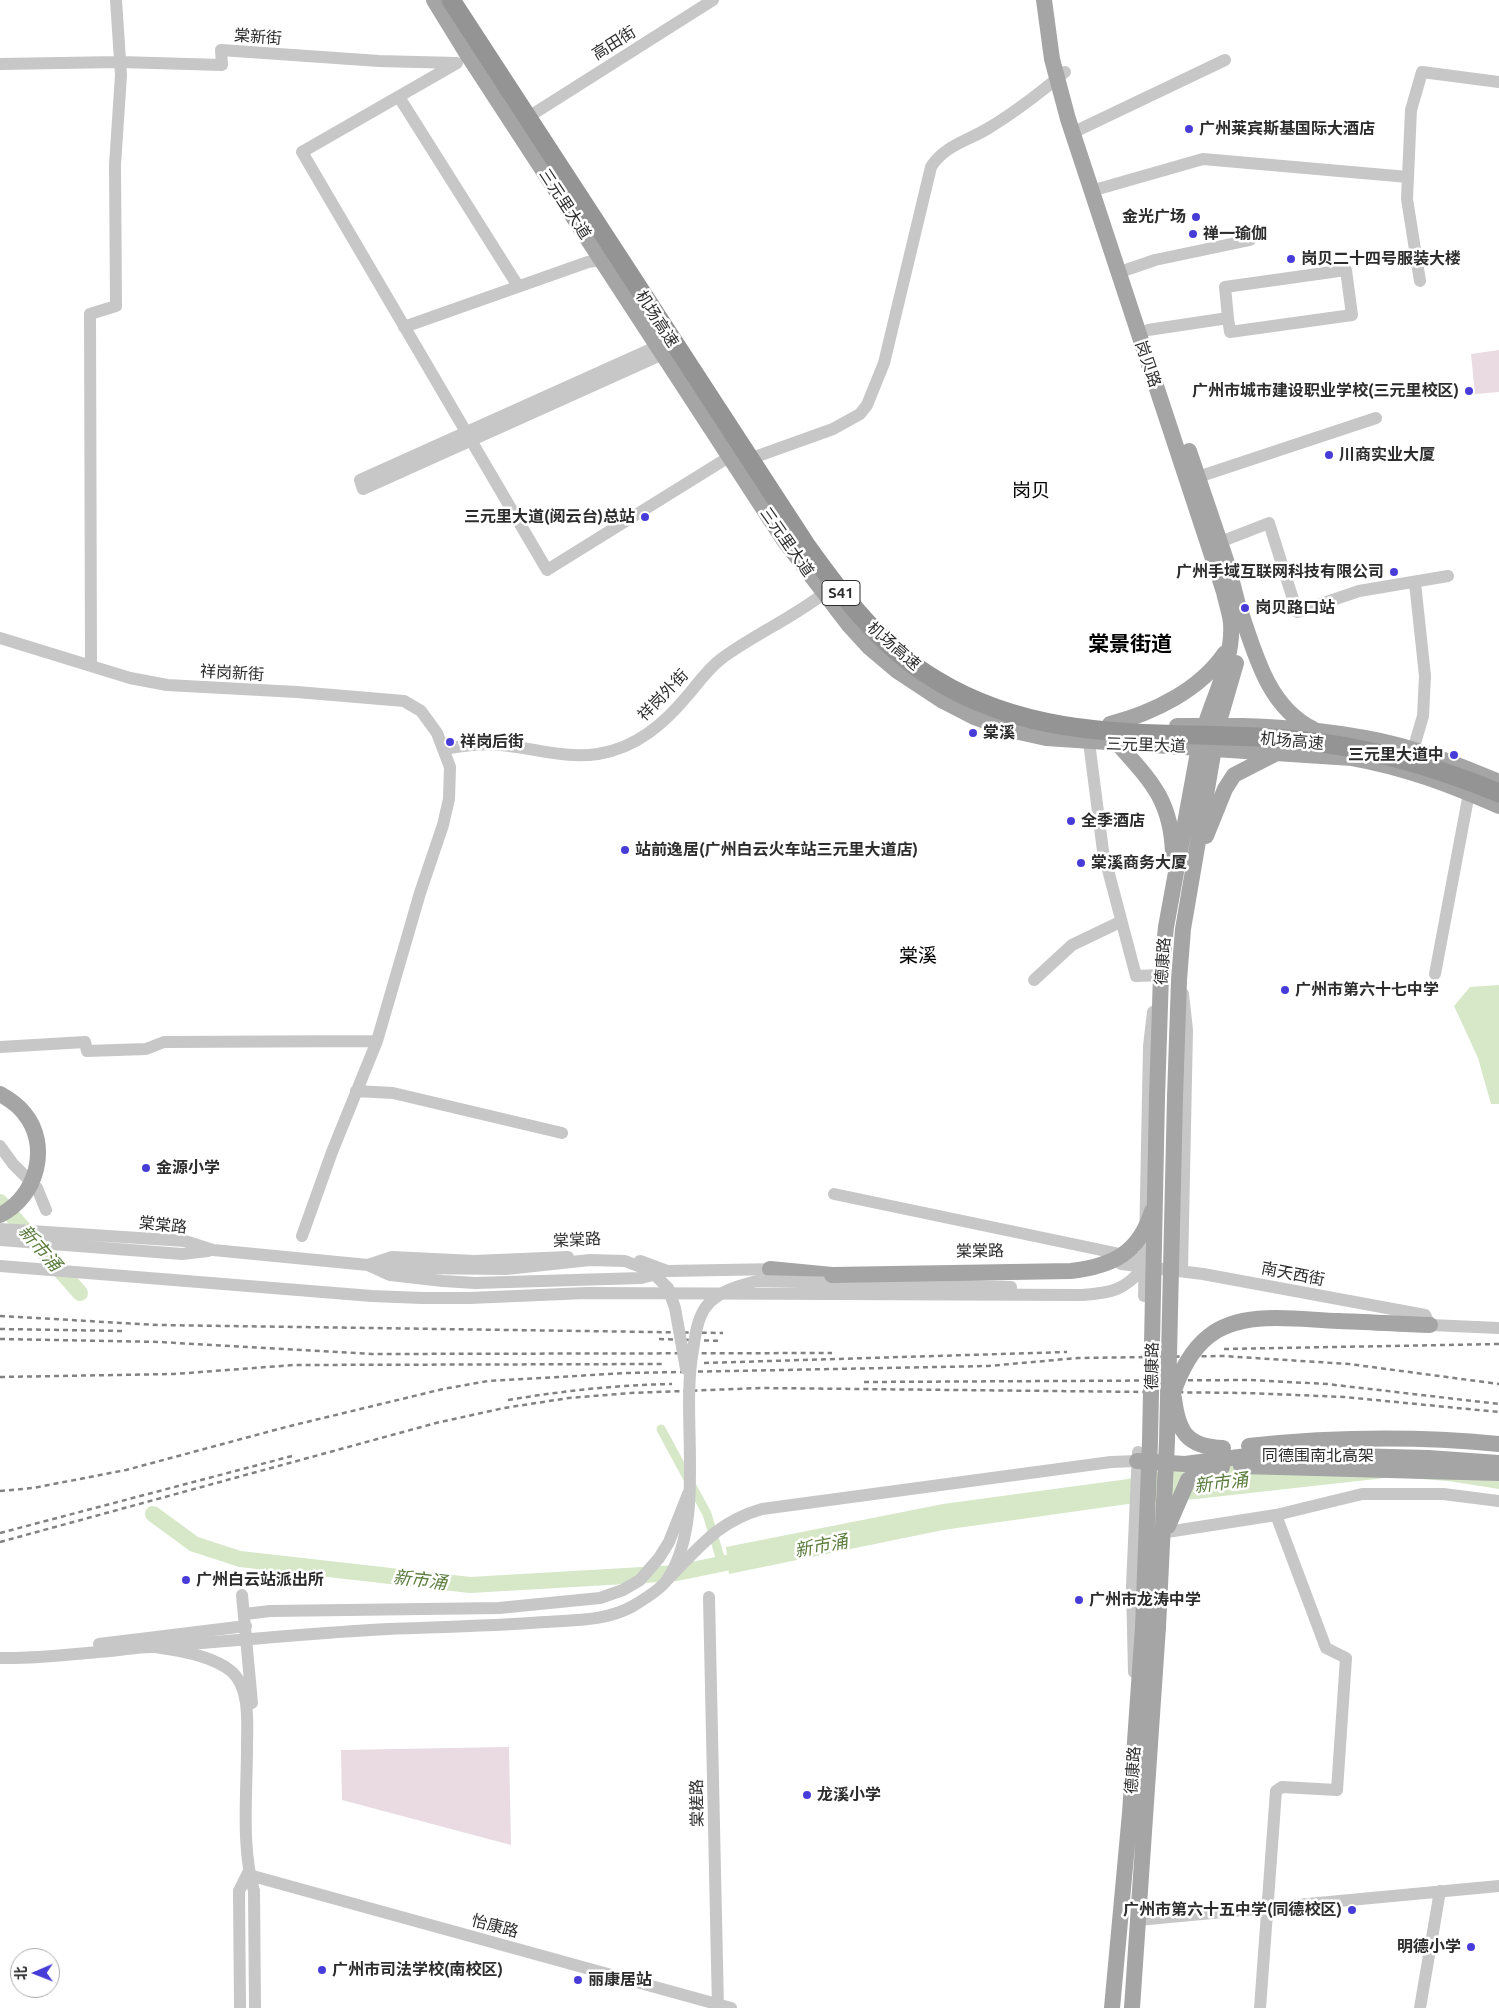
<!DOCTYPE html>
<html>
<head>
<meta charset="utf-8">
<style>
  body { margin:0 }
  #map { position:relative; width:1499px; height:2008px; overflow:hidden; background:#fff; font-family:Ubuntu,"Noto Sans SC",sans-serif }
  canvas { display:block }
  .north { position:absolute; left:10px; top:1948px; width:50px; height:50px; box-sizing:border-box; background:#fff; border:1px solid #ababab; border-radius:50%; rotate:269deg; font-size:14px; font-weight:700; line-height:20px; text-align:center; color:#2d2d2d }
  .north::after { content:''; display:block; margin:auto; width:18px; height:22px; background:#473cd7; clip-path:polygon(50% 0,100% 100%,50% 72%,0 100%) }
</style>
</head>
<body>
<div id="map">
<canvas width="1499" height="2008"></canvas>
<div class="north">北</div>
</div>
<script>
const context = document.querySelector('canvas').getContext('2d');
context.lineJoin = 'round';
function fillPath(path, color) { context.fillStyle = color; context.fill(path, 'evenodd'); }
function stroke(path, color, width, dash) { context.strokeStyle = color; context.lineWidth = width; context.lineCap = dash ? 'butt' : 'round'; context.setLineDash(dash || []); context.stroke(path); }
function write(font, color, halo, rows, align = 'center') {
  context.font = font + ' Ubuntu,"Noto Sans SC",sans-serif'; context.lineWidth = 5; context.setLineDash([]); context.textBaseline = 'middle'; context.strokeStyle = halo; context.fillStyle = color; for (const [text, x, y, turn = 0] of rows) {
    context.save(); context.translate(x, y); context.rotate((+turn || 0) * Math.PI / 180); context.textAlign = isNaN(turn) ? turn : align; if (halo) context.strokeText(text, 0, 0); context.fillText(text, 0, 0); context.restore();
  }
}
const green = new Path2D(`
  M1499,350v42l-24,2 -4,-40z
  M509,1747l2,98 -169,-45 -1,-50z`);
const water = new Path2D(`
  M1499,985v119h-8l-13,-46 -24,-52 16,-19z
  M1499,1459v30l-51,-8 -54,-4 -198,22 -68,5 -185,26 -214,44 -3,-27 217,-43 185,-25 53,-13z`);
const canal = new Path2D(`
  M661,1429l46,85 15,50`);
const river = new Path2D(`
  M0,1202l80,91
  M153,1514l41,30 46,15 230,26 207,-12 73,-15`);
const minor = new Path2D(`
  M457,63l-155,89 245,418 182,-113
  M0,64l120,-2 102,3 -1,-15 158,11 77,2
  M399,97l119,189
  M533,114l180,-114
  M1072,133l153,-73
  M1091,191l112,-32 205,18
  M1117,273l38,-13 95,-20
  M1420,281l-13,-82 4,-89 11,-38 77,10
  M404,327l184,-65 14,-2
  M1148,330l80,-12 -3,-31 121,-17 6,45 -122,17 -2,-14
  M658,346l-298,134 3,9 300,-135
  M755,457l78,-28 27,-15 7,-9 17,-42 47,-196c13,-21 36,-26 56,-38 27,-16 54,-37 78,-57
  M1198,477l178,-59
  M1220,542l49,-19 28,89 62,-21 89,-15
  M0,638l130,40 37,7 130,7 107,9 17,10 16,22 13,34 -1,32 -6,26 -23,68 -43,148 -45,111 -30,84
  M91,666l-1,-352 26,-8 -1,-141 6,-90 -5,-75
  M1089,742l14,109 33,125 25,-1 -1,7
  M444,749c19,-3 37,-6 57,-4 33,3 64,14 97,9 38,-6 66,-30 90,-59 10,-12 20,-26 33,-36 32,-24 70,-40 102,-65
  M1413,750l10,-34 2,-40 -10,-93
  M1435,974l34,-181
  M1034,980l38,-35 48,-23
  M0,1047l85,-5 2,9 59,-2 18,-7 213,-1
  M356,1091l37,2 169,40
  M0,1146l13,18 24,24 9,22
  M834,1194l310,65
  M0,1229l185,12 28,9 155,15 24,-8 82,4 94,-4
  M0,1240l182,14 26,-3
  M640,1261l27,10 111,-2
  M1121,1264l82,10 222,41 5,10 69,3
  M368,1265l22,10 53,6 32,2 166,-5 21,-5
  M0,1266l372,30 50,2h48l116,-5 496,2c30,-2 43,-5 62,-28
  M377,1266l35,2
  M1182,1271l5,-241 -4,-36
  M1144,1296l5,-250 4,-34
  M1135,1537l141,-22 86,-21h81l56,7
  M668,1579c32,-32 49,-57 94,-70l349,-47 26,-1
  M242,1595l10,108
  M709,1597l9,411
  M245,1614l25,-3 229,-3 101,-10 23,-8 17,-10 19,-22 10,-16 19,-48
  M99,1644l147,-18
  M0,1658c37,1 73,-4 110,-7 14,-1 31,-5 45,-4 23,3 58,9 76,24 20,17 16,54 16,76 0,47 -6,99 7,144l1,117
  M1134,1672l-2,-86 6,-134
  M249,1875l482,133
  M1138,1920l361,-34
  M240,2008l-1,-117 10,-20
  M1260,2008l16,-217 6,-4 55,3 9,-132 -20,-10 -50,-133
  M1420,2008l20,-117`);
const major = new Path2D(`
  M434,0l35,57 314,482 65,85 22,24 26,22 47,31 31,16 36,13 36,8 306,20c52,9 99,27 147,48
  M1044,0l8,59 16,60 156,473c2,10 6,21 7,31 3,42 -23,83 -32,124l-33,180 -5,48 -4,123
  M1189,451l39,115 9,35
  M1238,604c16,45 28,102 75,125
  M1110,724c43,-11 90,-34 115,-71
  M1177,726c62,-1 127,0 189,12 46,8 90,26 133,44
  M1118,744c33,37 53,56 55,109
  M1206,836l19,-47 9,-14 43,-22
  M1175,1097l4,-117 4,-51 35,-204 18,-62
  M770,1269l62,6
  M1249,1446c83,-9 167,-10 250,-2
  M1137,1461l48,3 62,-8 65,-1 116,3 71,5
  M1241,1466l258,7
  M1112,2008l18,-195 13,-186
  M1132,2008l26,-381`);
const rail = new Path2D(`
  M0,1316l158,9 565,8
  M0,1329l124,2
  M0,1339l160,3 212,12 460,-1
  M659,1339l63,2
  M1224,1349l275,-5
  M704,1363l363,-11
  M0,1377l174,-3 120,-9 368,-1
  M864,1382l385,-2 78,4 172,20
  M508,1400c54,-9 108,-15 164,-16
  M0,1491l33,-3 93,-18 160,-43 157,-38 45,-8 139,-8 361,-7 90,-8 145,-2 126,8 150,20
  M0,1533l292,-77
  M0,1542l436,-119 68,-15 65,-10 62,-5 130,-5 486,5 97,4 155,15`);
const minorBridge = new Path2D(`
  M412,1268l94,1 84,-9 35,1 26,10 17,17 7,20 11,61
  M154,1647c78,-6 156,-14 234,-18 52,-2 104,-3 156,-7 29,-2 63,-1 89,-16 10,-6 28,-17 34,-26 40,-60 13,-160 26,-230 2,-13 4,-30 12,-42 12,-17 33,-22 52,-27l254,6`);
const majorBridge = new Path2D(`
  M0,1094c9,5 18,11 24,19 27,32 13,84 -24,102
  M832,1275l239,-4c42,-5 68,-18 81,-60
  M1173,1393c8,-22 18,-43 36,-57 34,-27 90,-16 130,-15 30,1 61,3 91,4
  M1174,1398c4,34 13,49 49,50
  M1168,1526l20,-46 15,-10 19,-3
  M1143,1627l7,-186 7,-343
  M1158,1627l9,-186 8,-344`);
const highwayBridge = new Path2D(`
  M451,0l355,545c37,52 75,102 130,135 113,69 237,48 362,60 71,7 136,26 201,53`);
const markers = [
  [1189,129,5,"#473cd7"],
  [1196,217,5,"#473cd7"],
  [1193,234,5,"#473cd7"],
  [1291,259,5,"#473cd7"],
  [1469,391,5,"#473cd7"],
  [1329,455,5,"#473cd7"],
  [645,517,5,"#473cd7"],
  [1394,572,5,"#473cd7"],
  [1245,608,5,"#473cd7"],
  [973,733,5,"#473cd7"],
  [450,742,5,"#473cd7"],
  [1454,755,5,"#473cd7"],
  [1071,821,5,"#473cd7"],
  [625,850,5,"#473cd7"],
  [1081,863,5,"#473cd7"],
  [1285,990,5,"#473cd7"],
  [146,1168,5,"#473cd7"],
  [186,1580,5,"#473cd7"],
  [1079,1600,5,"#473cd7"],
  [807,1795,5,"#473cd7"],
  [1352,1910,5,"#473cd7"],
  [1471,1947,5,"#473cd7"],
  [322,1970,5,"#473cd7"],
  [578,1980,5,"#473cd7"]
];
const shields = [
  [841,593,38]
];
const shieldNames = [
  ["S41",841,593]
];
const streetNames = [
  ["棠新街",258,37,4],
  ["高田街",614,43,-32],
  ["三元里大道",565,204,57],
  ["机场高速",657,319,57],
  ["岗贝路",1148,364,71],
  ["三元里大道",787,542,55],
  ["机场高速",894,646,41],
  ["祥岗新街",232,673,3],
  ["祥岗外街",663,695,-46],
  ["机场高速",1292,741,5],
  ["三元里大道",1146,745,2],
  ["德康路",1163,961,-86],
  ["棠棠路",163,1225,6],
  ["棠棠路",577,1240,-3],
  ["棠棠路",980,1251,-1],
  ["南天西街",1293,1274,11],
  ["德康路",1152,1366,-89],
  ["同德围南北高架",1318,1456],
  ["德康路",1133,1770,-86],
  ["棠槎路",697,1803,-91],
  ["怡康路",495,1926,15]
];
const poiNames = [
  ["广州莱宾斯基国际大酒店",1199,129],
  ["金光广场",1186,217,"right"],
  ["禅一瑜伽",1203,234],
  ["岗贝二十四号服装大楼",1301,259],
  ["广州市城市建设职业学校(三元里校区)",1459,391,"right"],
  ["川商实业大厦",1339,455],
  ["三元里大道(阅云台)总站",635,517,"right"],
  ["广州手域互联网科技有限公司",1384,572,"right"],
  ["岗贝路口站",1255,608],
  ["棠溪",983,733],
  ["祥岗后街",460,742],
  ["三元里大道中",1444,755,"right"],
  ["全季酒店",1081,821],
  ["站前逸居(广州白云火车站三元里大道店)",635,850],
  ["棠溪商务大厦",1091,863],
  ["广州市第六十七中学",1295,990],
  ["金源小学",156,1168],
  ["广州白云站派出所",196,1580],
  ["广州市龙涛中学",1089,1600],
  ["龙溪小学",817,1795],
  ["广州市第六十五中学(同德校区)",1342,1910,"right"],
  ["明德小学",1461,1947,"right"],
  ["广州市司法学校(南校区)",332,1970],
  ["丽康居站",588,1980]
];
const waterNames = [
  ["新市涌",40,1248,49],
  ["新市涌",1221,1483,-7],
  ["新市涌",821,1546,-11],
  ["新市涌",420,1580,7]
];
const quarterNames = [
  ["岗贝",1031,491],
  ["棠溪",918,956]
];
const districtNames = [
  ["棠景街道",1130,644]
];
fillPath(green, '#e9dbe1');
fillPath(water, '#d7e8c9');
stroke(canal, '#d7e8c9', 9);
stroke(river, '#d7e8c9', 16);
stroke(minor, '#c7c7c7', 12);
stroke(major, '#a5a5a5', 16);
stroke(rail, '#828282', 2.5, [5, 4]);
stroke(minorBridge, '#c7c7c7', 12);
stroke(majorBridge, '#a5a5a5', 16);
stroke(highwayBridge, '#949494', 19);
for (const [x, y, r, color] of markers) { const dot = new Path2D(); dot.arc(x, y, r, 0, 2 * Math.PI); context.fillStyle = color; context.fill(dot); stroke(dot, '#fff', 2); }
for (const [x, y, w] of shields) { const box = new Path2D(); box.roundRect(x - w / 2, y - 12.5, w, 25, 4); context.fillStyle = '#fff'; context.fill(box); stroke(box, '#2d2d2d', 1); }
write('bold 15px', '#2d2d2d', null, shieldNames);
write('16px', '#2d2d2d', '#fff', streetNames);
write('bold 16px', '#2d2d2d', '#fff', poiNames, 'left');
write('italic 18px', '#5a7c3d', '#fff', waterNames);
write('19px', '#000', '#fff', quarterNames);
write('bold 21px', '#000', '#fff', districtNames);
</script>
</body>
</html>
